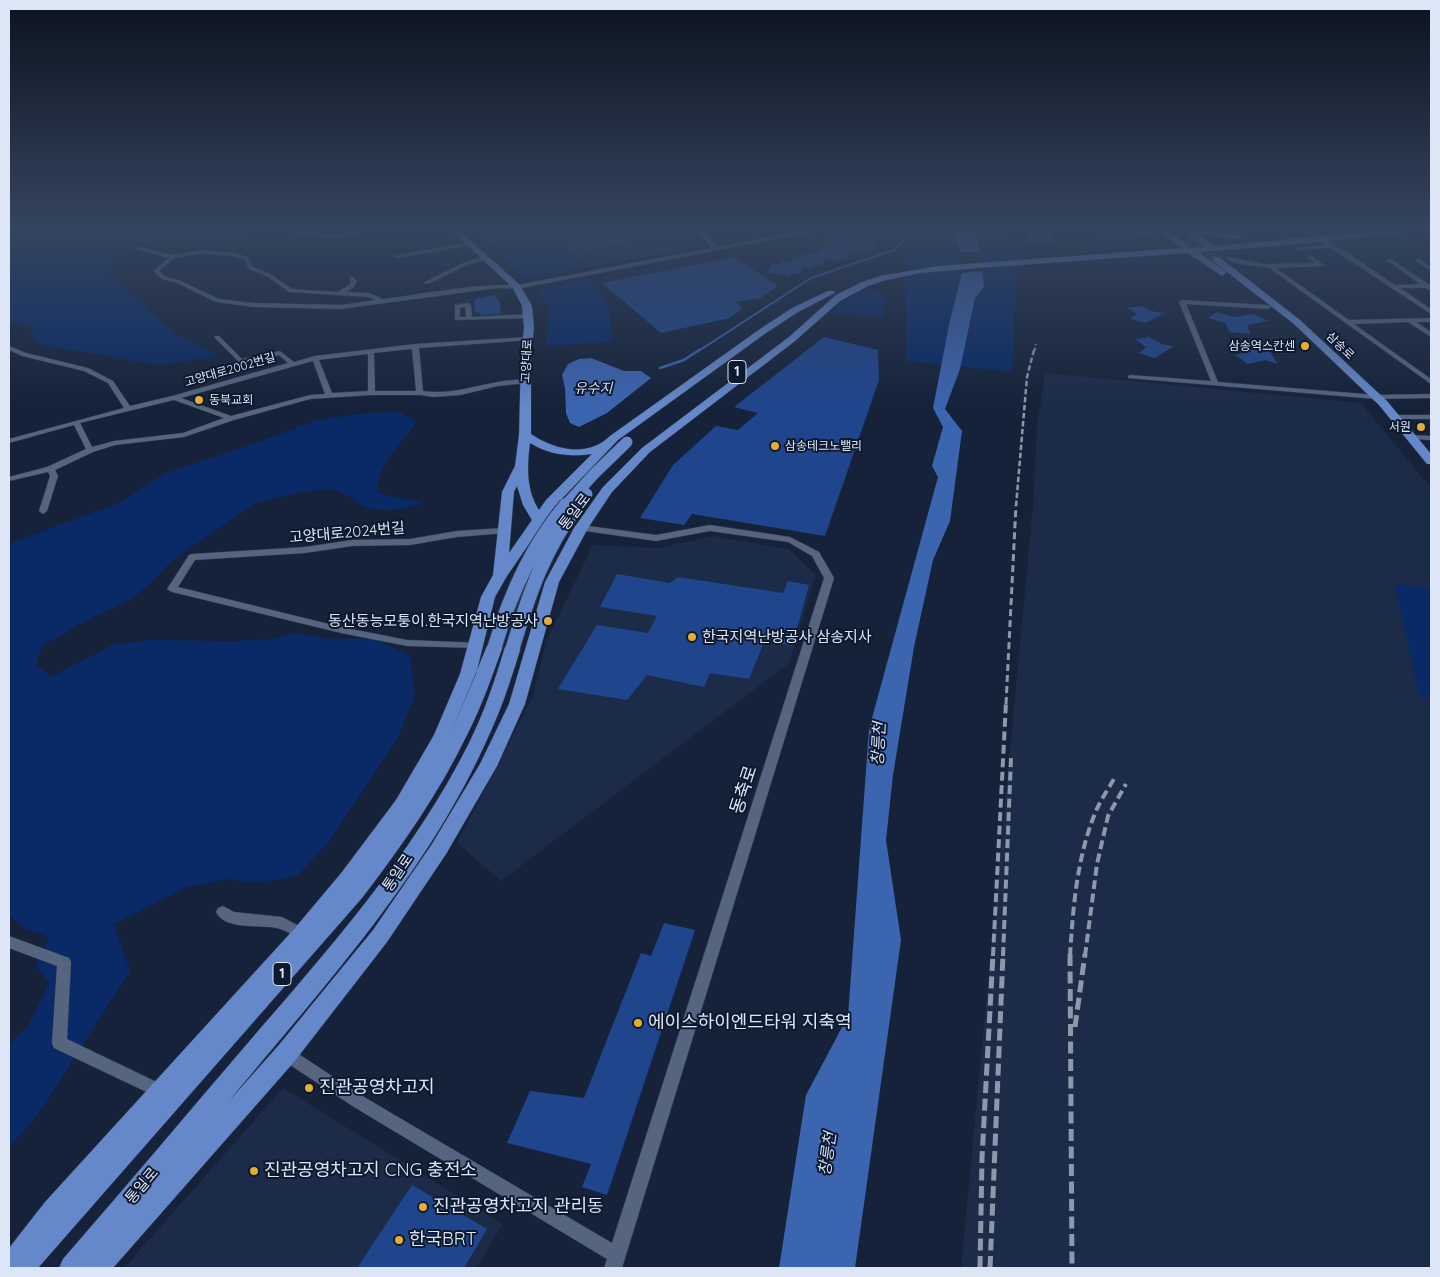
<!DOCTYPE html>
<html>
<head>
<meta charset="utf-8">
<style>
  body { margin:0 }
  #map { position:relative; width:1440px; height:1277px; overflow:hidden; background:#152239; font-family:Quicksand,sans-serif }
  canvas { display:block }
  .frame { position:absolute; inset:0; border:10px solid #dde6f6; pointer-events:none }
</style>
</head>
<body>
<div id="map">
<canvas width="1440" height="1277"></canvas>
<div class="frame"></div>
</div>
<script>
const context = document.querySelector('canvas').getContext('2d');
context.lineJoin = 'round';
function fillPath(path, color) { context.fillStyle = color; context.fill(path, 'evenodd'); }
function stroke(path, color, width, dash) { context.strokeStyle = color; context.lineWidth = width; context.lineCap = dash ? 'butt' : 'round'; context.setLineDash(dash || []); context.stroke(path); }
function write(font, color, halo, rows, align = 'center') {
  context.font = font + ' Quicksand,"Noto Sans KR",sans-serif'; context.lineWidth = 4; context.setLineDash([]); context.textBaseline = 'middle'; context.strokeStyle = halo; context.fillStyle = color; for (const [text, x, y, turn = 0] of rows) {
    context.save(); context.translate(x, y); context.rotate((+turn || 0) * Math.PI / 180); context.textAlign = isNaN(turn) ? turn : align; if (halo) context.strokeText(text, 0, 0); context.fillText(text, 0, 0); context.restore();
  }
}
const built = new Path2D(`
  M542,230h147l9,17 -110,20z
  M1045,373l316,30 70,85v780h-470l72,-762 4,-80z
  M713,536l75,13 28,25 -27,89 -288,218 -44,-38 75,-145 15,-59 46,-94 66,3z
  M283,1088l220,136 -27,44h-352z`);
const green = new Path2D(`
  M48,230h203l-12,8h-71l-56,13 -3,23 68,61 42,20 -59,10 -123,-21 -8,-18 -20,-5v-87l24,-1z
  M474,230h65l46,37 -58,12z
  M879,230h125l7,13 6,26 -5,103 -105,-11 -2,-93 -9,-29 -5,5z
  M590,280c20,25 22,29 21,62l-65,4 3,-38 -11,-18z
  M867,289l18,6 -2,22 -52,-4 16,-14z
  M399,412l17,9c-16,29 -35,33 -39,71l27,8 21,1c-11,9 -48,12 -62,5 -10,-6 -17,-13 -30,-16 -16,-3 -46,6 -63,9 -20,4 -31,16 -46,26 -17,13 -36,23 -53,37 -14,13 -25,28 -42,38 -13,8 -28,13 -41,20 -16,8 -31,18 -46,26l-6,19 15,12 61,-32 39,-5 83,1 39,-2 24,-6 31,6 46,-1 36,18 5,40 -19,45 -68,102 -31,33 -41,7 -28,-4 -41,8 -73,37 16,47 -90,141 -31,36v-104l18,-16 22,-44 -13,-18 13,-29 -26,-9 -14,-13v-371l112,-42 45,-29 90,-30 61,-23 48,-7z
  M1395,584l36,5v109l-12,-2z`);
const water = new Path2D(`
  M951,230h26l7,57 -9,11 -15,71 -15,40 17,22 -12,90 -17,39 -19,87 -21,128 -7,65 15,100 -46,328h-76l27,-173 42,-79 21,-287 69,-252 -6,-11 11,-39 -10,-19 16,-83 13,-52 -3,-28z
  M591,358l33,13h17l10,7 -44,35 -28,14 -9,-4 -4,-10 -1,-25 -3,-13 6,-11 11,-5z`);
const pier = new Path2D(`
  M982,251l3,20 -26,2 -2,-20z`);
const streamFar1 = new Path2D(`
  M697,352l114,-74 83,-28 10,-10 -1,-10`);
const stream = new Path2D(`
  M660,368l24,-8 15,-10`);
const building = new Path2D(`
  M559,230h111l1,4 -86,16z
  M858,230l15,8 2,10h-4v3h-21l-2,9 -9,-2 -1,3 -14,-2 -2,7 -9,-1 -1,3 -9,-1 -3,7 -9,-1 -1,3 -23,-4 6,-8 8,1v-4l10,1 4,-6 8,1 -1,-3h15l13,-18z
  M1027,230h26v13h-24z
  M1094,230h61l1,6 -56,4z
  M734,257l44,29 -18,12 -24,4 7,6 -13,10 -69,15 -59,-50z
  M495,295l5,8 1,11 -21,1 -1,-3 -4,1 -1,-14z
  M1141,306l10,5 14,2 -19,10 -16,-4 7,-5 -10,-6z
  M1217,312l17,5 19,-3 15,7 -21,4 3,9 -20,-2 -5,-9 -17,-5z
  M824,337l54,13 1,30 -54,156 -133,-22 -8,11 -44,-7 33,-53 43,-39 22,4 20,-17 -24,-6z
  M1149,337l13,7 12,2 -19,12 -16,-5 7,-6 -11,-8z
  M1247,341l17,2 14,21 -13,-4 -17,4 -13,-9 15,-3z
  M617,574l53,9 8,-6 105,16 5,-12 21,4 -17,61 -27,-6 -16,39 -39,-6 -6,14 -57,-12 -20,25 -69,-11 39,-64 51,8 9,-17 -57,-9z
  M664,923l31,7 -88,265 -25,-8 9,-23 -84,-21 23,-52 54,7 57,-145 10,3z
  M412,1185l75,44 -23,39h-107z`);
const primaryTunnel = new Path2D(`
  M1174,230l42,29`);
const street = new Path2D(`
  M281,230c18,-1 36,6 53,5 12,0 23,-5 36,-5l-37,9z
  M1303,230h4l40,22 48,33 25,-1 -34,-24 5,-1 39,26 1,6 -6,-3h-25l31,21v5l-100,-66 -34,2v-2l2,-1 27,-2 -23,-13z
  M1425,230h6v2l-5,-1z
  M470,242l2,1v2l-76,13 -3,-2z
  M136,246l37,9 26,-5 33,2 16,5 5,10 19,8 20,14 46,3 11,-7 2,-4 -2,-3 3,-2 5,5 -3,6 -8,5 23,1 14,6c24,-3 122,-20 137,-12l-3,2 -20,-1 -156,21 -88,-2 -37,-5 -39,-19 -15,-4 -9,-8 16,-13 -35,-9v-2zM199,254l33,2 12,3 5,10 19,8 21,15 79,5 8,3 -35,5 -88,-2 -34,-4 -38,-18 -15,-4 -7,-6 16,-13z
  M1310,255l13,9v2l-47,2 73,52 82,-2v4h-15l15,10v5l-23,-15 -54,2 77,55v5l-162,-116 -29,-4 -14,-5 3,-2 34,7 52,-1 -8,-6z
  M485,256l3,2 -1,1 -20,6 -39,19 -5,-1 40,-20z
  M1416,259h4l11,8v4l-15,-10z
  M1182,300l86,5 3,2 -3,2 -82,-5 32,78 158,13 55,-1v4l-55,1 -248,-21v-2l2,-1 81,6 -32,-79z
  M468,303l3,2 1,12 56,-3 3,2 -3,2 -73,2v-15zM465,307l1,10h-6v-9z
  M215,336h4l23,23 38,-8 14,11 21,-6 100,-12 113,-7 3,2 -1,1 -111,8 4,43c27,4 50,-5 75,-9 9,-2 19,-2 28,-3l3,2 -3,2 -28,3 -38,9 -26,2 -14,-2h-48l-62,4 -76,21 -50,17 -69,8 -22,7 -38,18 3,6 -11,35 -4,3 -4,-3 11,-35 -2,-4 -39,9v-4l38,-10 39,-18 -12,-24 -65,18v-4l115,-31 -16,-25 -24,-12 -62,-15 -13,-6v-4l17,7 62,15 25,13 17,25 42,-10 116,-33 -9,-8 -40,7 -24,-24zM412,349l4,42h-41l-1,-38zM368,354v37l-36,2 -13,-33zM313,361l12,33 -15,1 -79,21 -50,-18zM174,400l50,18 -41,15 -69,8 -22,6 -12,-24z
  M1391,415h40v4h-40z
  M1409,435l22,1v4l-19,-1 -4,-2z
  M581,525l75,10 54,-10 80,12 29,15 15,26 -212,690h-18l3,-9 -253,-152 -73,-48 -2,-5 2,-5 5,-2 5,2 73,48 248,146 212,-665 -12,-22 -24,-14 -78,-11 -54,10 -78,-11 -1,-2z
  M503,528l3,1 1,2 -1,2 -49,4 -47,8 -58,1 -47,7 -110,7 -17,27 163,40 66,13 74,3 1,2 -5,3 -70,-2 -66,-13 -169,-41 -5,-3 22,-34 3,-1 113,-7 47,-7 58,-1 47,-8z
  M223,906l11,6 48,5 25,13 2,4 -2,4 -5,2c-8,-3 -14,-9 -22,-11 -18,-6 -54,3 -64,-17l2,-4z
  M9,936l60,22 2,4 -4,77 98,47 3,5 -3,5 -5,3 -5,-3 -101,-48 -2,-5 5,-77 -48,-18z`);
const secondary = new Path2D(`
  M697,230h8l12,17 90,-17h15l-305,59 -4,-2 4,-2 194,-37z`);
const primary = new Path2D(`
  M451,230h8l61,55 12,21 2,22 -3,27v79c23,16 57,24 79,2l150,-107 32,-21 36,-17h6l1,2 -37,19 -32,21 -148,107 -63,66 -48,70 -12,21 -19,77 -25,59 36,-87 3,-4h10l3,4c-11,30 -21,60 -36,89 -28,58 -65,111 -105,163l-324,370h-29v-20l36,-46 250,-274 47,-56 54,-72 38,-65 26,-61 21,-77 12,-22 9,-83 13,-26 4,-31 2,-80 3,-27 -2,-22 -9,-18zM530,443c20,12 39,14 62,11l-46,46 -7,10c-13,-20 -12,-44 -9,-67zM517,486l6,19 9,15 -23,33 5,-61z
  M1158,230h9l25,18 14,-1 -24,-17h19l37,5 4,2 -4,2 -40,-5 18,12 174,-16h21l-4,2 -97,11 -112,9 27,19 1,2 -4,3 -34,-23 -211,15 -57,5 -34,7 -18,6 -28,15 -45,40 -145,111 -38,40 -24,36 -29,54 -34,122 -28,62 -51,88 -59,88 -93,120 -181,206h-54l4,-9c62,-71 122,-143 184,-215 81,-94 166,-189 222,-301 15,-30 26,-63 36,-96l3,-4h10l3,4c-9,29 -18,58 -31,86 -60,138 -166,253 -261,368l49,-55 95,-116 59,-86 48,-80 29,-60 36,-122 29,-54 29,-41 39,-39 147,-111 47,-42 26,-13 18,-6 59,-10 243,-18z
  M1213,257h6l81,63 87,81 44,53v10h-4l-48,-59 -85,-81 -81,-63z`);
const railFar4 = new Path2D(`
  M1034,352l2,-8`);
const railFar3 = new Path2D(`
  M1016,506l11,-129 7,-27`);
const railFar2 = new Path2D(`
  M1006,704l10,-199`);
const railFar1 = new Path2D(`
  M993,956l13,-254
  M1003,956l8,-198
  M1070,956c3,-49 7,-100 26,-145 5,-12 13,-23 19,-34
  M1085,956l12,-92 11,-48 18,-32`);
const rail = new Path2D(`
  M1070,954l2,314
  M1075,1027l10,-73
  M980,1268l2,-110 11,-204
  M990,1268l13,-314`);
const primaryBridgeFar1 = new Path2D(`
  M565,506l29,-32 33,-32
  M577,506l10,-12`);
const primaryBridge = new Path2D(`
  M495,646c15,-52 36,-99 71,-141
  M513,647c15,-50 32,-101 65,-142`);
const markers = [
  [1305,346,5,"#e6ad36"],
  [199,400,5,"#e6ad36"],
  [1421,427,5,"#e6ad36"],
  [775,446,5,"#e6ad36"],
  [548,621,5,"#e6ad36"],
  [692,637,5,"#e6ad36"],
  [638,1023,5,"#e6ad36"],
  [309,1088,5,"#e6ad36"],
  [254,1171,5,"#e6ad36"],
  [423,1207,5,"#e6ad36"],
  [399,1240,5,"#e6ad36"]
];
const farPoinames = [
  ["삼송역스칸센",1295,346],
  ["동북교회",209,400,"left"],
  ["서원",1411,427],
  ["삼송테크노밸리",785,446,"left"]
];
const farStreetnames = [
  ["삼송로",1340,346,44],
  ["고양대로",527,361,-87],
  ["고양대로2002번길",230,370,-16]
];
const shields = [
  [737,372,18],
  [282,974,18]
];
const shieldNames = [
  ["1",737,372],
  ["1",282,974]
];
const farWaternames = [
  ["유수지",593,389]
];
const streetNames = [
  ["통일로",575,512,-53],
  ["고양대로2024번길",347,533,-5],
  ["통일로",398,873,-56],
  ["통일로",142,1186,-50]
];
const poiNames = [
  ["동산동능모퉁이.한국지역난방공사",538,621],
  ["한국지역난방공사 삼송지사",702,637,"left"]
];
const waterNames = [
  ["창릉천",879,744,-87],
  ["창릉천",828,1154,-82]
];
const nearStreetnames = [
  ["동축로",744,790,-72]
];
const nearPoinames = [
  ["에이스하이엔드타워 지축역",648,1023],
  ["진관공영차고지",319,1088],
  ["진관공영차고지 CNG 충전소",264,1171],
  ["진관공영차고지 관리동",433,1207],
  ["한국BRT",409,1240]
];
fillPath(built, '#1c2b48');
fillPath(green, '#092a66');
fillPath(water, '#3c65b0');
fillPath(pier, '#152239');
stroke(streamFar1, '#3c65b0', 2);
stroke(stream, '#3c65b0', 2.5);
fillPath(building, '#1f468d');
stroke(primaryTunnel, '#333f55', 9, [9, 4.5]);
stroke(street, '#323b4f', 1);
stroke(secondary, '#323b4f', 1);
stroke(primary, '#323b4f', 1);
fillPath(street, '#556580');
fillPath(secondary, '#556580');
fillPath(primary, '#6488c9');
stroke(railFar4, '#8d98aa', 2, [4.5, 2.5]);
stroke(railFar3, '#8d98aa', 2.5, [5.5, 2.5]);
stroke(railFar2, '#8d98aa', 3, [7, 4]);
stroke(railFar1, '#8d98aa', 4, [9, 4.5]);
stroke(rail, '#8d98aa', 5, [12, 5.5]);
stroke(primaryBridgeFar1, '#323b4f', 12, []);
stroke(primaryBridge, '#323b4f', 16, []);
stroke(primaryBridgeFar1, '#6488c9', 11);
stroke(primaryBridge, '#6488c9', 14);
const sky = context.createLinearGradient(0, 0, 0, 409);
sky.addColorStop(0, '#0c131f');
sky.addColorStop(0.56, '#35445f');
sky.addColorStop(1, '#35445f00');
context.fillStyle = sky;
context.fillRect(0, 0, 1440, 409);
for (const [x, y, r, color] of markers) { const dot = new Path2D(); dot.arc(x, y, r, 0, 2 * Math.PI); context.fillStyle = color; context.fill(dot); stroke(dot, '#0c192f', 2); }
write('12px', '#dde6f6', '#0c192f', farPoinames, 'right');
write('12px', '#dde6f6', '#0c192f', farStreetnames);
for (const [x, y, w] of shields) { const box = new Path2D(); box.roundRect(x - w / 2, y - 11.5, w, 23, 4); context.fillStyle = '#0c192f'; context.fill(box); stroke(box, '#dde6f6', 1); }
write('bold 14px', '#dde6f6', null, shieldNames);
write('italic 14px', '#d3dff4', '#0c192f', farWaternames);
write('15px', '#dde6f6', '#0c192f', streetNames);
write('15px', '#dde6f6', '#0c192f', poiNames, 'right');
write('italic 16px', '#d3dff4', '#0c192f', waterNames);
write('18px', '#dde6f6', '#0c192f', nearStreetnames);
write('18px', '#dde6f6', '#0c192f', nearPoinames, 'left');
</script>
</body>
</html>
